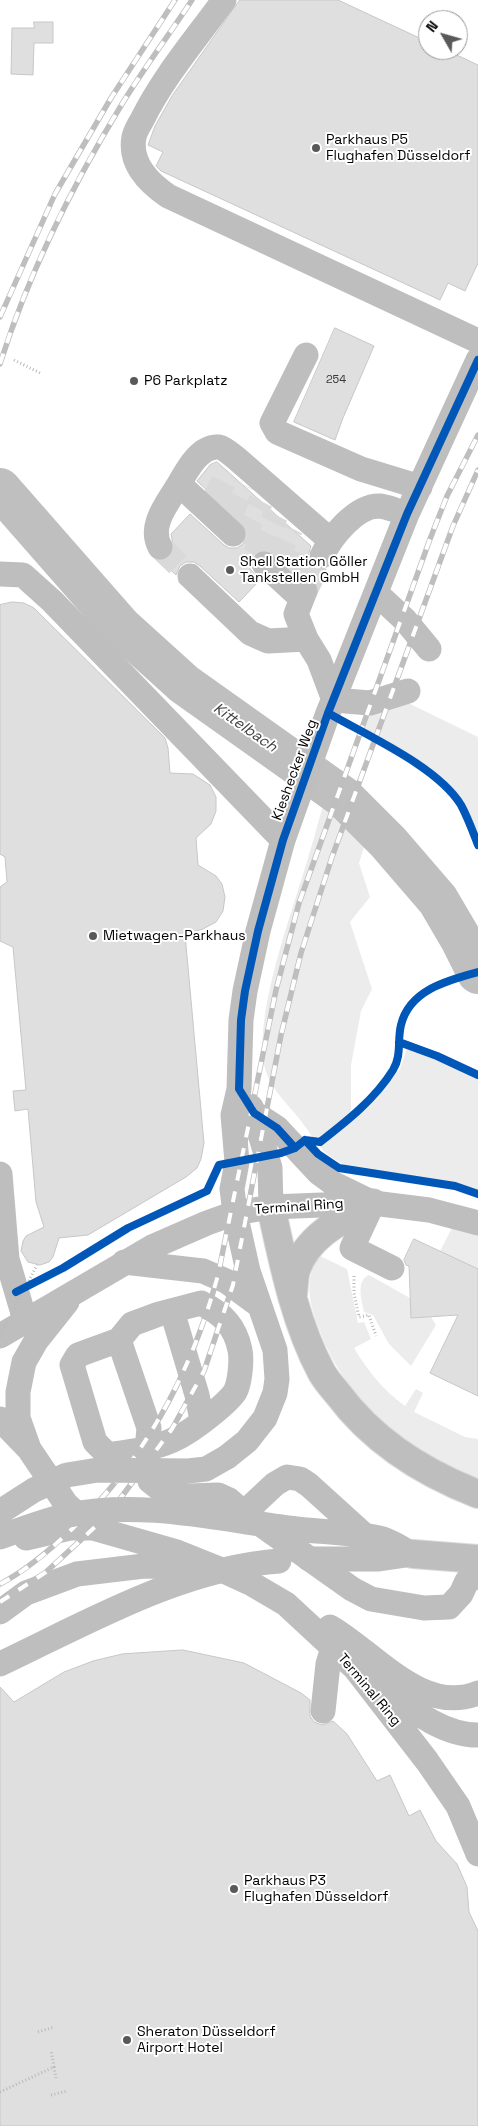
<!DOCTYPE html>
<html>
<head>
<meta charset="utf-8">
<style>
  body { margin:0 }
  #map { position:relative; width:478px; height:2126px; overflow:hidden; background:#fff; font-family:"Space Grotesk",sans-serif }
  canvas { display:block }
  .north { position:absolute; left:418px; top:10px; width:50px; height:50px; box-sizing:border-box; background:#fff; border:1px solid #999; border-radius:50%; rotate:308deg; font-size:14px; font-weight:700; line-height:20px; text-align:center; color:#000 }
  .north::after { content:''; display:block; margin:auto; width:18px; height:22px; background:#595959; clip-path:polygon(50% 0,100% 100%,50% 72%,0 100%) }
</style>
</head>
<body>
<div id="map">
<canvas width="478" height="2126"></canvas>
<div class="north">N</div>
</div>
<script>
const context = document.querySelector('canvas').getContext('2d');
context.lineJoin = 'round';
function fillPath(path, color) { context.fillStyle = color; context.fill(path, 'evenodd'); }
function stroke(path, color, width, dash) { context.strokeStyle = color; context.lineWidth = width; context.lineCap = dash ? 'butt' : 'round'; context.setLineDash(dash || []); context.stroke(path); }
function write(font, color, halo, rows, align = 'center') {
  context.font = font + ' "Space Grotesk",sans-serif'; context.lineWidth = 4; context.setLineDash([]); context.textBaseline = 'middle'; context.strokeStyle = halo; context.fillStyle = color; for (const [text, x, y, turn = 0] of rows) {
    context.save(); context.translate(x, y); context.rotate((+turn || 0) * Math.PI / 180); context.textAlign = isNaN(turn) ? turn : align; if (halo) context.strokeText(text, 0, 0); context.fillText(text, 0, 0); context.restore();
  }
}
const green = new Path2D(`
  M406,702l72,35v99l-14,-32 -27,-29 -76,-49 5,-16z
  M326,795l42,40 -9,28 11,34 -20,25 22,67 -11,22 -10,54v56l25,-24 24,-28 7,-21 71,30v113l-5,-3 -124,-21c-27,-12 -31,-23 -48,-46 -12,-16 -28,-29 -35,-49 -14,-46 19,-139 33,-185 10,-30 18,-61 27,-92z
  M452,1228l26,7v37l-38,-21z
  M318,1255l29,14 11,54 6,-1 7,17 -17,9c14,23 29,42 51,58l11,-17 7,4 -9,19 51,25 13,2v41c-70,-27 -133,-79 -159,-151 -10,-26 -15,-49 -1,-74z
  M369,1275l41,23 1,20 20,-1 5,8 -25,41 -22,-22 -16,-29 -9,-3c-2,-11 -9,-31 5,-37z`);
const river = new Path2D(`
  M0,489l121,138 63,57 159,113 45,45 50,58 24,41 16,32`);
const building = new Path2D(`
  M240,0h98l90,42v8h18l32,15v198l-13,28 -17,-8 -8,17 -279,-129 -5,-5 7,-14 -15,-7 7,-19 17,-30z
  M34,22h19v21h-19l-1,32 -22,-1 1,-46h22z
  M335,328l39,18 -31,72 -8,22 -41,-18z
  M217,462l94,84 -3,10 2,8 6,5h10l-8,16 -7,-7h-11l-27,-25 -6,-3h-7l-6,4 -4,7v8l10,11 -21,22 -39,-36 -6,-4h-8l-6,4 -4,9 -15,-14 10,-5 3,-7 -3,-15 19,-20 34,31 5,3h8l7,-5 3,-6v-7l-4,-6 -46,-43 13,-16z
  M12,602l12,1 10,5 131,130 3,10 2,25 23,1 17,11 6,12v14l-5,13 -15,14 2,27 18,11 6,8 3,13 -2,14 -7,11 -13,7 -18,5 19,209 -3,16 -4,9 -11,9 -98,58 -29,3 -6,19 -4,5 -9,3 -12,-3 -7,-11 2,-10 3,-5 18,-9 -8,-25 -8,-93 -13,2 -2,-20 13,-1 -13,-143 -13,-6v-54l7,-5 -2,-25 -5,-3v-249z
  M414,1239l64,30v127l-48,-23 28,-58 -47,3 -2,-52 -3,-1 -2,-5z
  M183,1650l61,13 57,30 9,7v16l4,6 8,3 11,-4 14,13 30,47 13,-6 19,41 11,-6 16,31 21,23 10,23 2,25 9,19v195h-478v-439l14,15 50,-30 29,-11 29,-7z`);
const minorTunnel = new Path2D(`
  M212,504l17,-33
  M228,519l16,-34
  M240,541l21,-40
  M160,547l30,29
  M255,555l21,-40
  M274,563l17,-35
  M290,576l16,-33
  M305,591l17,-35`);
const path = new Path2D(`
  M14,360l28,14
  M354,1276v17l5,24 10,-2 7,21
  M38,2032l16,-5
  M54,2067l2,11
  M0,2092l54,-25 -3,-17
  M51,2095l16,-4`);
const minor = new Path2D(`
  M224,0c-28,39 -61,77 -82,120 -3,5 -7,12 -8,17 -5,26 15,46 34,59l310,145
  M306,355l-34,68 5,9 84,37 59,18
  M233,534l-54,-50c8,-14 21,-39 40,-37 5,1 12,7 17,11l94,82
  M160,547c-12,-22 8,-44 19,-63
  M322,556c9,-19 34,-51 58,-50 9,1 19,6 27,8
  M264,564l37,34
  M0,574l23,1 29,26 231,239
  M190,576l60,57 18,8 38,-2
  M305,591l-9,23 10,25 13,21 15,40
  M376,593l29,27 24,29
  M334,700l36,3 38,-12
  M251,1107l3,6 16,55 1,39
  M254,1113l23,15 42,45 15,11 33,16
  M0,1174l7,85 18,61
  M373,1203l-21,45 40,20
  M124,1262l79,9 23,10 34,25
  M201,1303c22,11 34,23 39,47 2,10 0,33 -5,42 -9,13 -42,38 -56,45 -22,12 -47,14 -71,18l-13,-13 -23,-77 6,-10 41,-15 13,-16 27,-10z
  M172,1311l25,84 5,25
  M0,1336l152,-89 55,-24 28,-10 36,-6 102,-4 56,7 49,13
  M119,1340l30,88 -2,21 3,32 15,12 24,3 29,-1 11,5 15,13 31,-29 12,-7 13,2 9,6 64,58
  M0,1419l29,30 37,55 23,21
  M29,1449l-11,-31v-26l6,-30 12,-21 31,-39
  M227,1457l20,-16 18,-23 10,-25 2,-14 -2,-29 -27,-79 -13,-58 -3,-24 5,-27 -4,-47 6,-26 2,-69 4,-29 13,-60 25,-91 45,-127 79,-199 71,-154
  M256,1521l96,68 19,10 53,9 25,-1 12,-13 6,-13 11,-5
  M26,1538l44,-10h23l84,24 40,16 35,16 34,20 69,64 72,93 31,45 20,48
  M0,1612l26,-19 51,-19 67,-8 53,1
  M330,1627c44,25 92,89 148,66
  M377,1684c29,21 63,51 101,51
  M323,1711l5,-47 5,-16`);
const highway = new Path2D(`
  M271,1207c12,55 24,116 51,166 4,7 10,14 16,21 35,47 86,79 140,100
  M293,1294c1,-8 1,-17 3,-24 12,-35 47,-51 77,-67
  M413,1554l65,5`);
const rail = new Path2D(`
  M0,317l55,-123 56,-96 64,-98
  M0,364c29,-92 72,-178 122,-260 22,-36 47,-69 70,-104
  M0,1584c27,-14 50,-34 72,-55 73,-69 120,-158 146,-254l58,-285 23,-87 131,-364 17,-43 31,-61
  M0,1602l46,-30 62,-57 64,-86 32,-58 29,-86 48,-250 20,-82 31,-96 121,-331 25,-56`);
const pathBridge = new Path2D(`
  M0,1337l37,-72`);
const minorBridge = new Path2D(`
  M0,1512l34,-22 33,-15 31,-5 90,1 18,-2 21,-12
  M0,1537c23,-8 45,-17 69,-22 72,-15 148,4 219,13 30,4 61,4 91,10 11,2 23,11 34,16
  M309,1559h70l34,-5
  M0,1664c89,-42 179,-95 279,-103`);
const cycleway = new Path2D(`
  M328,713c40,23 110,54 133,92 7,13 12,27 17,40
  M399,1042l38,14 41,19
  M305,1140l13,14 21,14 116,18 23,8
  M295,1148l-18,-20 -23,-15 -15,-24 2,-69 4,-29 13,-60 25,-91 45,-127 79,-199 71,-154
  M16,1292l47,-24 65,-40 79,-37 12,-26 62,-12 14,-5 10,-8 15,2c27,-21 55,-43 73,-72 9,-15 4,-29 8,-45 8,-35 47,-45 77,-53`);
const markers = [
  [316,148,5,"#595959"],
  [134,381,5,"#595959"],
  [230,570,5,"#595959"],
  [93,936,5,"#595959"],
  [234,1889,5,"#595959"],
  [127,2040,5,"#595959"]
];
const numberNames = [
  ["254",336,380]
];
const poiNames = [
  ["Parkhaus P5",326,140],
  ["Flughafen Düsseldorf",326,156],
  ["P6 Parkplatz",144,381],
  ["Shell Station Göller",240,562],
  ["Tankstellen GmbH",240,578],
  ["Mietwagen-Parkhaus",103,936],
  ["Parkhaus P3",244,1881],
  ["Flughafen Düsseldorf",244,1897],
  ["Sheraton Düsseldorf",137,2032],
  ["Airport Hotel",137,2048]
];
const streetNames = [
  ["Kieshecker Weg",295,770,-70],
  ["Terminal Ring",299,1207,-4],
  ["Terminal Ring",369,1690,50]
];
const waterNames = [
  ["Kittelbach",245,728,35]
];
fillPath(green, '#ececec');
stroke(river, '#bfbfbf', 42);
fillPath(building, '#dfdfdf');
stroke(building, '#c7c7c7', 1);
stroke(minorTunnel, '#d9d9d9', 25, [25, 12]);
stroke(highway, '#dbdbdb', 30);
stroke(path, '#b9b9b9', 3, [1, 2.5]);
stroke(minor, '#bebebe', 25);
stroke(highway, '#bebebe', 28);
stroke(rail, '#bebebe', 5.5);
stroke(rail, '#fff', 4, [11]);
stroke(pathBridge, '#b9b9b9', 3, [1, 2.5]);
stroke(minorBridge, '#bebebe', 25);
stroke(cycleway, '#0057b8', 8);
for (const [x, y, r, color] of markers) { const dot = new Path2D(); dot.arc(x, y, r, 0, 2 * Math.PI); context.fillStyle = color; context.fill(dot); stroke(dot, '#fff', 2); }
write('11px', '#383838', null, numberNames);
write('14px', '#000', '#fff', poiNames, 'left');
write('14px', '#000', '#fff', streetNames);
write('italic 15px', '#444', '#fff', waterNames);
</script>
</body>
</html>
